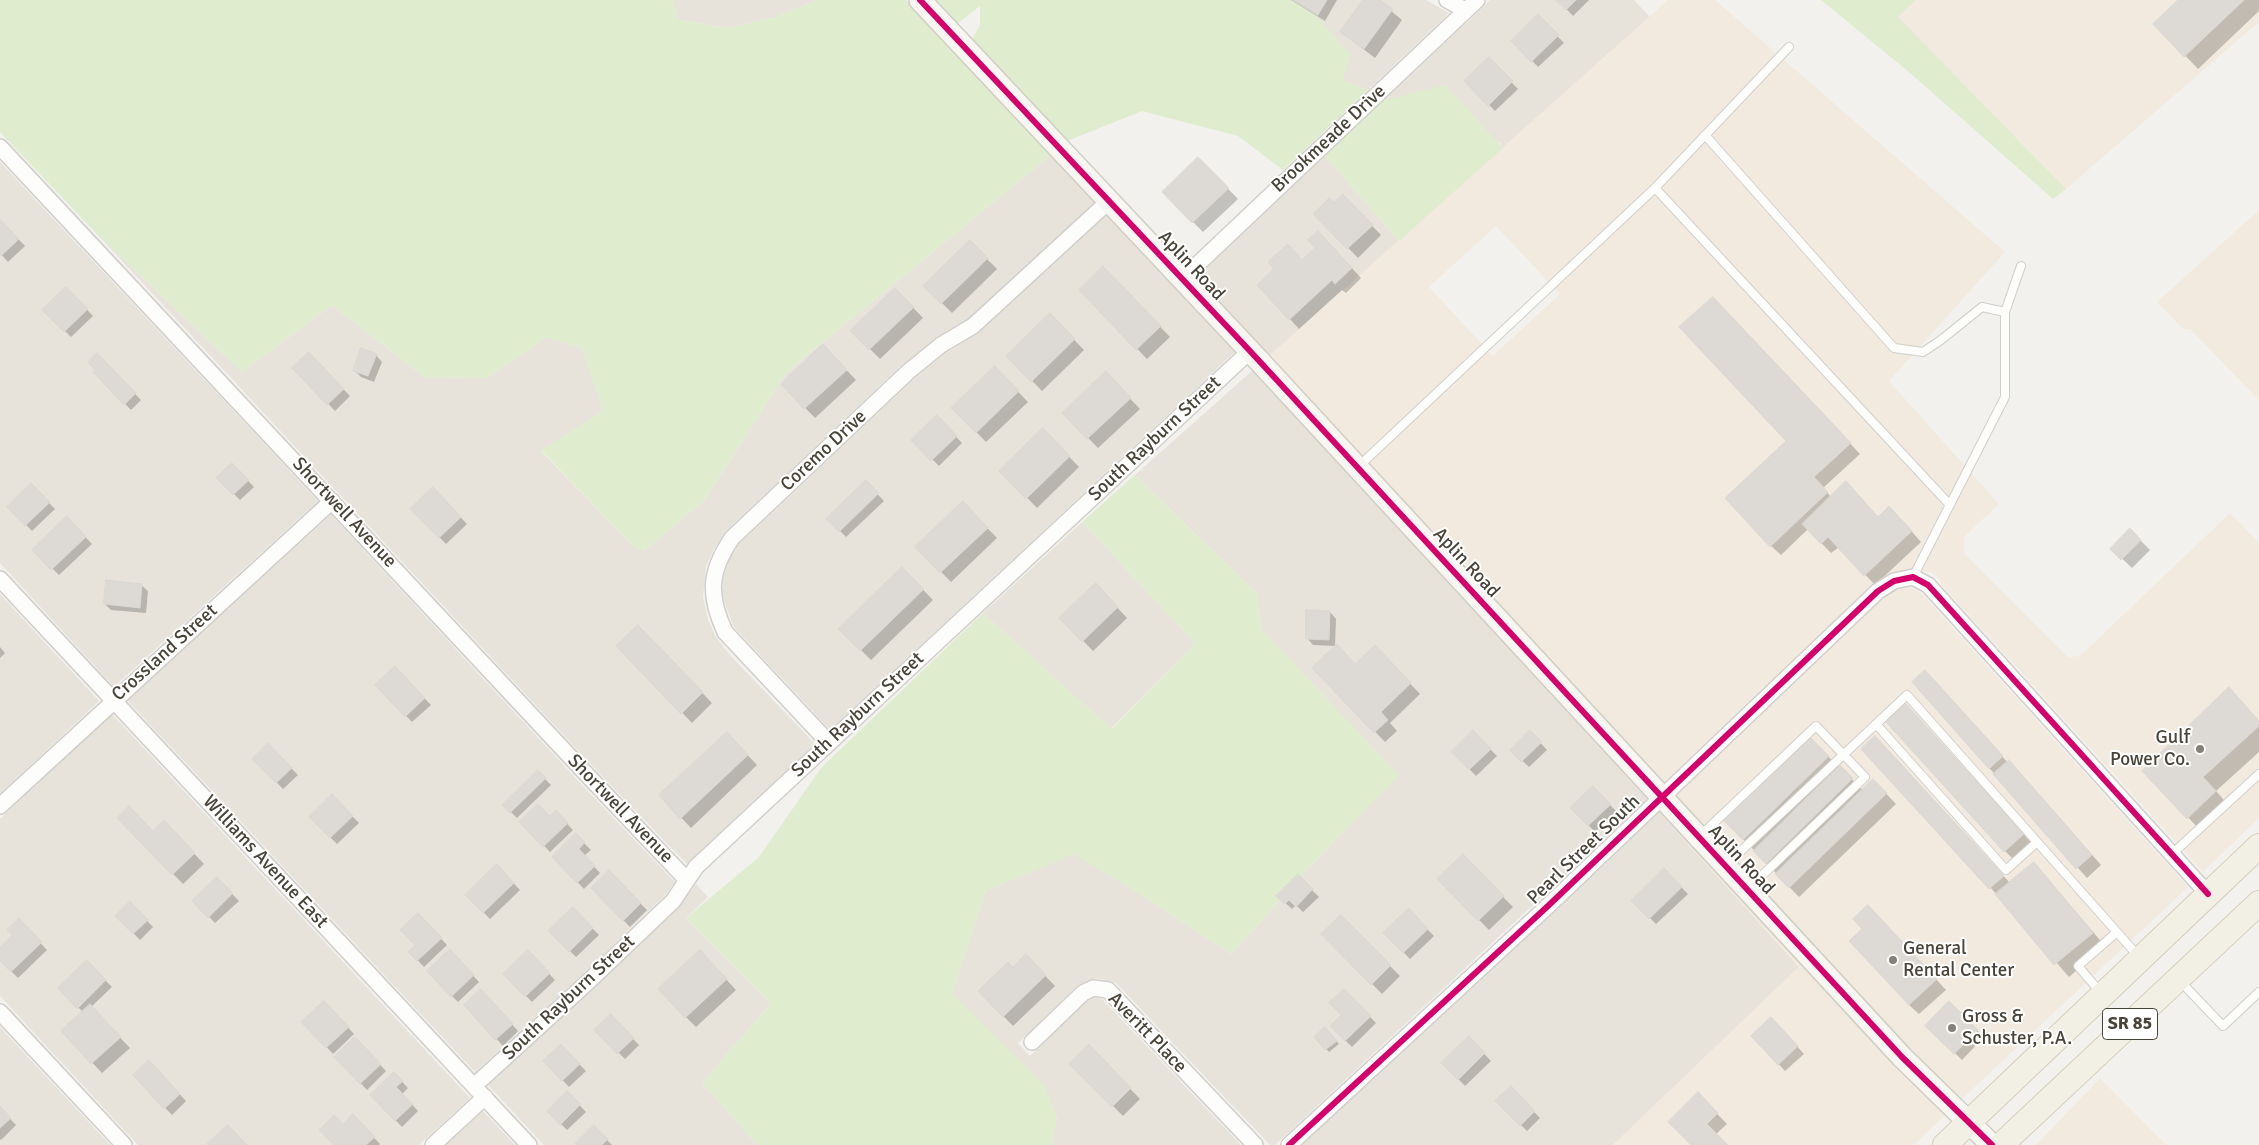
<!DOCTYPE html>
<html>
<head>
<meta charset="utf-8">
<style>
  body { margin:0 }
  canvas { display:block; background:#f3f1ed }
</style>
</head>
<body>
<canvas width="2259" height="1145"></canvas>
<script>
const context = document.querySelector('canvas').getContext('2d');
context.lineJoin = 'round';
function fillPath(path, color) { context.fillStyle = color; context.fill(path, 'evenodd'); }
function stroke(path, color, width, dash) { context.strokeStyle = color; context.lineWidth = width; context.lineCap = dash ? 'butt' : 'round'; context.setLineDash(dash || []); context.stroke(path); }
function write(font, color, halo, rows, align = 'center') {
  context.font = font + ' Signika,sans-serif'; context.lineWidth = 4; context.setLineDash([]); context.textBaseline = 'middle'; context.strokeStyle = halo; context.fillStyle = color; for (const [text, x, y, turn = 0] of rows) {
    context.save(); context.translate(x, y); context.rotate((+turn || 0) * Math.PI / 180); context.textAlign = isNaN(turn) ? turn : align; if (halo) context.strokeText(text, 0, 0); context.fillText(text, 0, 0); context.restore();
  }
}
const residential = new Path2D(`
  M673,0h144l-41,17 -47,11 -51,-8z
  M1291,0h135l23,13 -81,77 -26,-10 -32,-72z
  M1490,0h144l16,17 -147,131 -3,-5 -114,-45 80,-75h1z
  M1051,155l44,47 -127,117 -33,19 -32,26 -178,168 -11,17 -8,17 -3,31 5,22 8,18 13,17 86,90 -128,120 -90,-93 -501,-538 146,139 90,-67 92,72 63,1 60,-41 35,11 21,63 -62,40 90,93 13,7 60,-50 83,-129z
  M1325,156l74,85 -130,115 -73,-78z
  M0,162l318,339 -204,186 -114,-124z
  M1107,215l129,136 -406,379 -97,-104 -11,-32 1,-15 7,-22 9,-13 176,-166 31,-25 33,-20z
  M1253,370l394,429 -372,346h-5l-154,-162 -20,-5 -19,8 -59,57 12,13 58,-56 6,-3 8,2 139,146h-189l5,-29 -105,-122 34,-103 88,-38 80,50 77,51 106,-116 61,-63 -136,-145 -5,-36 -122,-119z
  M331,515l251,270 93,97 -10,13 -82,79 -108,98 -348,-372z
  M1082,522l113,121 -84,86 -128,-116z
  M0,594l99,107 -99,93z
  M112,714l358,384 -51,47h-281l-138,-149v-177z
  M1659,812l140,155 -186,178h-311z
  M696,884l12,13 -22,21 85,85 -69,80 55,62h-213l-56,-60 107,-98 84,-80z
  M0,1027l110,118h-110z
  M483,1111l32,34h-69z`);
const commercial = new Path2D(`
  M1668,0h47l290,252 -116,129 110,123 -35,33v16l104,104 12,-1 150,-143 29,30v275l-56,54 -263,-289 1,-3 -11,-9 -3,2 -8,-5h-6l-24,5 -17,12 -208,198 -395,-427zM1496,226l64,68 -67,62 -64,-69z
  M1916,0h343v22l-193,167 -169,-173z
  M2259,210v190l-69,-71h-7l-26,-27z
  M1910,587l11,6 267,294 -227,213 -51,-51 -234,-253 207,-198 13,-8z
  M1661,810l285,304 -32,31h-301l186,-178 -140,-155z
  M2100,1078l66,67h-130z`);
const green = new Path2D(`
  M0,0h673l5,20 51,8 47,-11 41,-17h89l145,155 -264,217 -83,129 -60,50 -13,-7 -90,-94 62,-39 -21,-63 -35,-11 -60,41 -63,-1 -92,-72 -90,67 -146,-139 -96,-101z
  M935,0h356l19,8 41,47 -8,25 25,10 -85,80 -45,-34 -96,-25 -75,30 -95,-101 8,-15v-19l-23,18z
  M1821,0h95l-18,17 168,172 -13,10 -144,-127z
  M1445,85l58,63 -104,93 -74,-85 61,-58 4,1z
  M1135,475l122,119 5,36 137,145 -62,63 -106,116 -77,-51 -80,-49 -88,37 -34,103 92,91 13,31 -5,29h-295l-55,-62 69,-80 -85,-85 73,-61 62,-89 162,-155 129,116 83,-86 -113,-121z`);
const shadow = new Path2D(`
  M1291,0h46l-12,21z
  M1364,0h14l24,20 -27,38 -34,-26z
  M1558,0h31l-16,16z
  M2180,0h79v11l-61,58 -43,-45z
  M1538,16l26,27 -26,24 -25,-26z
  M1489,59l29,30 -23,22 -29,-30z
  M1198,158l40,41 -35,33 -40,-40z
  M1343,196l38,39 -23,23 -43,-44 19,-10z
  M0,220l25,26 -17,16 -8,-9z
  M970,242l27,27 -45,44 -27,-27z
  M1328,242l33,36 -15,15 -4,-3 -43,39 -9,-10 12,-57z
  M1103,268l67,69 -23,22 -67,-69z
  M66,288l27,28 -22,21 -27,-27z
  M895,289l28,29 -43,41 -28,-28z
  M1723,308l137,146 -37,34 8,9 48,21 20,-1 22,25 -46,43 -36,-38 -8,6 -23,-24 -27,26 -10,-9 17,-105z
  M1050,315l34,35 -42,41 -34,-35z
  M309,354l41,42 -15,15 -41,-43z
  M97,355l44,45 -10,10 -37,-38 3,-2z
  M376,355l6,7 -8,20 -13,-5 -7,-7z
  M833,356l23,24 -41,38 -33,-34z
  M995,368l33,34 -42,40 -33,-34z
  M1115,383l25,26 -42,39 -34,-35z
  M937,417l25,26 -23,23 -26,-26z
  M1043,430l36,37 -42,41 -36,-37z
  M232,464l22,23 -14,13 -22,-22z
  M866,482l18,19 -38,36 -18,-18z
  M31,485l24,24 -23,22 -23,-24z
  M433,489l34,35 -21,20 -34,-35z
  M963,503l34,35 -46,44 -34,-35z
  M67,518l25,26 -33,31 -25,-25z
  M2130,530l20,20 -18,18 -20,-19z
  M902,568l31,32 -62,60 -31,-31z
  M141,585l7,6 -2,22 -35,-3 -6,-6z
  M1096,585l31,33 -34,33 -32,-33z
  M1330,612l6,7 -1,27 -22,-1 -6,-7z
  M638,626l74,77 -20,20 -74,-77z
  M0,647l5,6 -5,5z
  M1385,657l35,37 -30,29 7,8 -12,11 -71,-74 42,-3z
  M401,674l30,31 -19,17 -35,-37z
  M1935,681l73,82 11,9 82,93 -14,13 -174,-196z
  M1919,719l117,129 -18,16 -13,-13z
  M2259,721v31l-43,39 12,14 -27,26 -57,-60z
  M1473,732l24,24 -21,20 -23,-24z
  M1530,732l17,18 -18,17 -18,-17z
  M1810,739l53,51 10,-10 23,24 -97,93 -73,-76z
  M736,743l21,22 -66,63 -30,-32z
  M268,745l30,30 -15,14 -29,-30z
  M1885,747l125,136 24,-20 71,83 -36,31 -69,-79 -137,-149z
  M538,772l13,13 -34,33 -13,-13z
  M1593,788l23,23 -21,21 -23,-24z
  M332,796l27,27 -22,21 -27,-27z
  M556,812l17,18 -23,22 -29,-30 29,-4z
  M118,818l35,15 11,-11 40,42 -21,20z
  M576,835l15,15 -7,6 16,17 -16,16 -31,-32z
  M1463,856l50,51 -24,23 -50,-51z
  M497,866l23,24 -30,29 -23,-24z
  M1664,870l24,24 -32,30 -23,-23z
  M609,872l38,38 -17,17 -38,-39z
  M1298,876l21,21 -16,15 -7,-7 -4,4 -14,-13z
  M217,879l22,22 -24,22 -21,-22z
  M130,903l23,24 -13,13 -23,-24z
  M573,909l26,26 -23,22 -26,-26z
  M1408,910l26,26 -24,23 -25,-26z
  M418,914l29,31 -23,22 -14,-15 7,-7z
  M1878,916l68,74 -27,24 -10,-9z
  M1341,917l59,59 -18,18 -59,-60z
  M19,920l28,30 -29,28 -18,-18v-11l14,-14z
  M450,951l29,31 -21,20 -30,-30z
  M528,952l27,28 -23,22 -28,-28z
  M1026,956l29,30 -42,40 -34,-35 34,-22z
  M87,962l25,25 -21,20 39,41 -28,25 -40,-42 21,-19 -24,-23z
  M710,962l26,28 -40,37 -10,-10z
  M1344,990l32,33 -24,24 -21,-21 12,-11z
  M487,998l31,33 -15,15 -38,-41z
  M324,1002l30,32 -21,20 -30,-32z
  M1949,1003l35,34 -22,23 -35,-34z
  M611,1016l28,29 -14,14 -29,-29z
  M1778,1025l26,29 -19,17 -32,-35z
  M1325,1029l14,15 -10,8 -13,-15z
  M1469,1038l22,23 -26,25 -22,-23z
  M355,1039l31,32 -19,19 -31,-33z
  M561,1046l25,25 -17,16 -24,-26z
  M1089,1046l51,53 -17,17 -52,-52z
  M149,1062l37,39 -14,14 -38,-40z
  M394,1073l14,15 -6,6 16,17 -16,16 -30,-32z
  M1511,1088l29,30 -13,13 -30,-30z
  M567,1092l19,20 -19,18 -19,-19z
  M1698,1094l29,30 -11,10 11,11h-35z
  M0,1108l16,17 -15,15 -1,-1z
  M353,1116l27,28 -1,1h-44z
  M594,1127l18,18h-34z`);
const building = new Path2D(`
  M1293,0h34l-9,15z
  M1363,0h17l13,9 -29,40 -24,-17z
  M1556,0h20l-10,10z
  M2178,0h66l-60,57 -31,-33z
  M1538,14l21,21 -28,27 -20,-21z
  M1489,57l24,24 -25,25 -24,-25z
  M1198,157l31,31 -37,35 -30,-31z
  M1343,194l30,31 -26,24 -34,-35 16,-16 5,4z
  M0,219l19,20 -18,17 -1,-1z
  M1318,231l34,37 -17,16 -3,-4 -43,40 -32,-35 17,-16 -6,-7 20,-18 14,16 13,-12 -7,-8z
  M970,240l18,18 -47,46 -18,-18z
  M1103,266l58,60 -25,24 -57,-60z
  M66,287l22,22 -24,23 -22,-22z
  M895,288l19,19 -45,43 -19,-19z
  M1713,297l138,146 -37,34 14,15 -58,55 -45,-49 61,-57 -107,-114z
  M1050,313l25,26 -44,43 -25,-26z
  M823,344l24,26 -43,39 -23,-25z
  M361,348l16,6 -9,22 -15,-5z
  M309,352l35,37 -17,16 -35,-37z
  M97,353l39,40 -12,12 -31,-33 2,-2 -7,-8z
  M995,366l24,25 -43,42 -25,-25z
  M1106,371l25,27 -44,41 -25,-26z
  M937,415l20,21 -26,25 -20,-21z
  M1043,428l27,28 -44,43 -27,-28z
  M232,463l17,17 -16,15 -17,-17z
  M866,480l13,13 -40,39 -13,-13z
  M1846,481l32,36 11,-11 23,25 -48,45 -36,-39 -7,7 -19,-20z
  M31,483l19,19 -25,24 -18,-19z
  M433,487l28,30 -22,21 -29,-29z
  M963,501l25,27 -48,45 -25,-26z
  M67,516l19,21 -35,33 -19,-20z
  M2130,528l11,12 -20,20 -11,-11z
  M902,567l22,22 -64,62 -22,-22z
  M106,580l36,4 -2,24 -36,-4z
  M1096,583l22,24 -36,35 -23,-24z
  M1306,610l24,1 -1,29 -23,-1z
  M638,625l65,67 -22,22 -65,-68z
  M1337,644l18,20 20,-19 36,38 -30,29 7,8 -14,13 -62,-65z
  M395,666l30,32 -20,19 -30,-32z
  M1925,670l78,86 -14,13 -77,-87z
  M2229,687l30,34v5l-56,51 13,14 -29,28 -45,-48z
  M1906,704l118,130 -20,18 -118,-130z
  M1473,730l18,19 -22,21 -18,-18z
  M1530,730l12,12 -21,20 -11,-12z
  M727,732l21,23 -68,64 -21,-24z
  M1875,736l129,140 -15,13 -128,-140z
  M1810,737l19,19 -86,84 -19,-19z
  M268,743l24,25 -16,15 -24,-24z
  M2009,760l83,95 -16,14 -83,-95z
  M1840,765l13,13 -87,86 -13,-13z
  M538,770l8,8 -36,35 -8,-8z
  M1873,779l14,14 -98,95 -14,-14z
  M1593,786l18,18 -23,22 -18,-18z
  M332,794l21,22 -23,22 -21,-21z
  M538,804l12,12 6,-6 12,13 -25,24 -24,-25z
  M129,806l24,25 11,-11 31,33 -23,22 -55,-57z
  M576,833l9,9 -6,7 16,17 -18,17 -25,-26z
  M1463,854l41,42 -26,25 -41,-42z
  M2034,862l59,71 -39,32 -59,-71z
  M497,864l17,19 -31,30 -18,-18z
  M1664,868l18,19 -33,32 -18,-18z
  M609,870l32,33 -18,18 -32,-33z
  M1298,874l15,15 -17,18 -7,-7 -4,4 -9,-8z
  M217,877l16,16 -25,25 -16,-17z
  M130,901l18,19 -15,14 -18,-18z
  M1868,905l69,74 -28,26 -60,-64 13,-12 -9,-10z
  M573,907l20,21 -24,24 -21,-21z
  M1409,908l19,21 -25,24 -20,-20z
  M418,913l24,25 -25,23 -9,-9 7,-7 -15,-15z
  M1341,915l50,50 -20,20 -50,-51z
  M19,918l23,24 -31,30 -11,-11v-14l12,-12 -5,-5z
  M450,949l24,26 -23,22 -24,-26z
  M528,950l22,23 -25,24 -22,-23z
  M700,950l27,29 -42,39 -27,-29z
  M1026,954l20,21 -43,42 -25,-26 30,-29 5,5z
  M87,960l19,20 -29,29 -19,-21z
  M481,989l32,35 -18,16 -31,-35z
  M1344,989l27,27 -26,25 -15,-15 11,-11 -12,-12z
  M324,1001l25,26 -23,21 -25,-26z
  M1949,1001l29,29 -24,24 -29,-28z
  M90,1004l31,33 -30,27 -30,-33z
  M611,1014l23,24 -17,16 -23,-24z
  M1771,1017l27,29 -20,19 -27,-29z
  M1325,1027l12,14 -12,9 -11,-13z
  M1469,1036l16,17 -27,27 -17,-17z
  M355,1037l26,27 -21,20 -26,-27z
  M561,1044l19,20 -18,17 -19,-20z
  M1089,1044l42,44 -19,19 -43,-43z
  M149,1060l31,34 -16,15 -31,-34z
  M394,1072l9,9 -7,6 17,17 -18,17 -25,-26z
  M1511,1086l24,25 -15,15 -25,-25z
  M567,1091l14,13 -21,21 -13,-14z
  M1698,1092l20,21 -11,11 21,21h-37l-23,-23z
  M0,1106l11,12 -11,10z
  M353,1114l22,23 -9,8h-32l-15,-15 15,-15 9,9z
  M228,1125l19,20h-39l-1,-1z
  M594,1125l14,14 -6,6h-26l-1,-1z`);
const lane = new Path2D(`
  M1705,135l189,213 29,4 18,-12 41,-33 23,5
  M1655,188l295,317
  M1359,466l296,-278 134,-141
  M1913,577l92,-180v-85l16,-46
  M1876,724l130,146 31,-28
  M1700,836l116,-110 49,51 -116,111
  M2172,854l87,-80
  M1726,865l181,-170 232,262
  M2180,981l43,45 36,-34
  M2101,993l-23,-27 39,-34`);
const street = new Path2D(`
  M1447,0l18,10
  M0,147l590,631 97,102
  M1182,279l295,-279
  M0,579l529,566
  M829,743l-104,-111c-17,-37 -16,-60 7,-94l177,-167 32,-26 32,-19 136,-125
  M0,806l332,-305
  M0,1012l124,133
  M1032,1042l51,-49 10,-5 15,2 147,155
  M474,1086l115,-105 84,-80 23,-34 554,-516
  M433,1145l52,-48
  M1289,1145l260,-240 329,-314 16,-10 19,-4 15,8 280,309`);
const secondary = new Path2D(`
  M920,0l330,351 652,706 90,88`);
const primary = new Path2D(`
  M1945,1145l314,-299
  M2001,1145l258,-242`);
const cycleway = new Path2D(`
  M920,0l330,351 652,706 90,88
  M1289,1145l260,-240 329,-314 16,-10 19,-4 15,8 280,309`);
const markers = [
  [2200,749,5,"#848178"],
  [1893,960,5,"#848178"],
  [1952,1028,5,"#848178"]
];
const shields = [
  [2130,1024,55]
];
const shieldNames = [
  ["SR 85",2130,1024]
];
const streetNames = [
  ["Brookmeade Drive",1329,139,-43],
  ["Aplin Road",1191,266,47],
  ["South Rayburn Street",1155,439,-43],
  ["Coremo Drive",824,451,-43],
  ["Shortwell Avenue",344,513,47],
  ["Aplin Road",1466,563,47],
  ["Crossland Street",165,653,-42],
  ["South Rayburn Street",858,715,-43],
  ["Shortwell Avenue",620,809,46],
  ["Pearl Street South",1584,850,-44],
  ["Aplin Road",1741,860,47],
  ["Williams Avenue East",265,862,47],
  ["South Rayburn Street",569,998,-43],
  ["Averitt Place",1147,1033,46]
];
const poiNames = [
  ["Gulf",2190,738,"right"],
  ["Power Co.",2190,760,"right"],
  ["General",1903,949],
  ["Rental Center",1903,971],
  ["Gross &",1962,1017],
  ["Schuster, P.A.",1962,1039]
];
fillPath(residential, '#e7e3db');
fillPath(commercial, '#f2eade');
fillPath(green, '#dfecce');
fillPath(shadow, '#0003');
fillPath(building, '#dddad5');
stroke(building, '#dbd8d3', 1);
stroke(lane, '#d1cfcb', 10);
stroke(street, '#d1cfcb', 18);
stroke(secondary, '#d2cec4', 24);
stroke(primary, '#d5cebb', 26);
stroke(lane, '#fdfdfc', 8);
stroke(street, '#fdfdfc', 15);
stroke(secondary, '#f7f6f0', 21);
stroke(primary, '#f2efe5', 24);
stroke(cycleway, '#d6006c', 6);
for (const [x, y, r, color] of markers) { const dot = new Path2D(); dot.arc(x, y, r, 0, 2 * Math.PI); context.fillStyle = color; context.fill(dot); stroke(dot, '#fff', 2); }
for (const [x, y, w] of shields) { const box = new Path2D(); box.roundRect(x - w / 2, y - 15.5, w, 31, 4); context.fillStyle = '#fff'; context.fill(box); stroke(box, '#494439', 1); }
write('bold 18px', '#494439', null, shieldNames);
write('19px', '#494439', '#fff', streetNames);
write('19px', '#494439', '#fff', poiNames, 'left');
</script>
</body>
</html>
